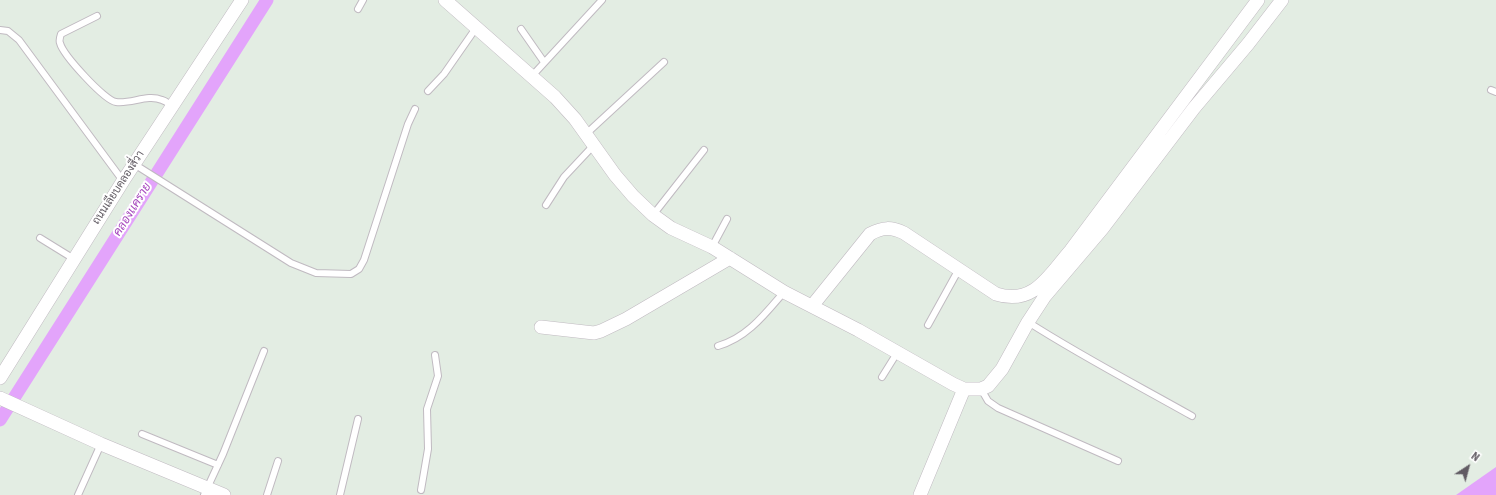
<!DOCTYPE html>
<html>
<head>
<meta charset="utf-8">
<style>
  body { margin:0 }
  #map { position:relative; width:1496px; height:495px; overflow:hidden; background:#e3ede3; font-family:"Source Sans 3",sans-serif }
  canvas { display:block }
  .north { position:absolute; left:1448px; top:447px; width:40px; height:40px; -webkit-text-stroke:3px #fff; paint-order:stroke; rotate:36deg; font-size:11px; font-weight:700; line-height:16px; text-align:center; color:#615b63 }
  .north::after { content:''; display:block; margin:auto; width:14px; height:18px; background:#615b63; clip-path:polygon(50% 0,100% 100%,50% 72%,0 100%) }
</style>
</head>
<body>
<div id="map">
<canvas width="1496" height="495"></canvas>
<div class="north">N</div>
</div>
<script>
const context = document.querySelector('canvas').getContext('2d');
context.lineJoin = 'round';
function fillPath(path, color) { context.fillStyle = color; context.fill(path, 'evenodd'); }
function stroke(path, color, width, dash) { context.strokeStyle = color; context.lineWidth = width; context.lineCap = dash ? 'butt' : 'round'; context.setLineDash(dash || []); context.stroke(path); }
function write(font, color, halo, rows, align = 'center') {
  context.font = font + ' "Source Sans 3",Sarabun,sans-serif'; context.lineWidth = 4; context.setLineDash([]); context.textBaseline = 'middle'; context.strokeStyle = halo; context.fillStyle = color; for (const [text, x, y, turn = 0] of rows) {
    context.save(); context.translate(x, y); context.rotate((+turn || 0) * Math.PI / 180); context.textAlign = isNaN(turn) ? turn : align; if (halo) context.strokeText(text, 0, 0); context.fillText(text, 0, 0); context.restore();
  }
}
const water = new Path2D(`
  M1496,467v28h-40z`);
const canal = new Path2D(`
  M0,420l267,-420`);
const service = new Path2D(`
  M358,9l5,-9
  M97,16l-36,18c-1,3 -2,7 -1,9 3,12 45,58 56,59 16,2 31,-8 46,-2 4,1 7,4 11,6
  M521,29l23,33
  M0,30l8,1 11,9 104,141
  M532,76l70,-76
  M1491,90l5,2
  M428,91l16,-17 32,-46
  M586,134l78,-72
  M134,164l157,99 25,10 35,1 8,-5 5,-9 44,-136 7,-15
  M546,205l18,-28 29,-31
  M653,215l51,-65
  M40,238l34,21
  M712,247l15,-28
  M1028,322c53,34 109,63 164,94
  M928,325l31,-56
  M718,346c29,-8 47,-32 66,-54
  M882,377l15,-24
  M981,389l7,12 10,7 120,53
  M142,434l76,31
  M421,490l7,-41 -1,-40 11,-33 -3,-21
  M78,495l23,-51
  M204,495l19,-41 41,-103
  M267,495l11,-34
  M340,495l18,-76`);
const minor = new Path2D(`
  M445,0l110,97 20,22 40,56 18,21 20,19 18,13 41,19 72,45 74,38 95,54 11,5h17l7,-3 14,-17 26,-47 17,-26 57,-67 92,-121 54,-64 34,-44
  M812,306l58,-72c13,-7 21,-7 34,-1l92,61c38,12 53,-19 75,-44l187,-250
  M541,327l53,6 7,-2 25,-12 104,-61
  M0,378l123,-197 119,-181
  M0,398l101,46 123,51
  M920,495l44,-106`);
const streetNames = [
  ["ถนนเลียบคลองสี่วา",119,188,-57]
];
const waterNames = [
  ["คลองเเคราย",133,210,-58]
];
fillPath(water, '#e3a4fb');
stroke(canal, '#e3a4fb', 13);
stroke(service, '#c0bac1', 8);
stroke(minor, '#c0bac1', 14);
stroke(service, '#fff', 6);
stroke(minor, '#fff', 13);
write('11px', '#615b63', '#fff', streetNames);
write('italic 12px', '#a648bd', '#fff', waterNames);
</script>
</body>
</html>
